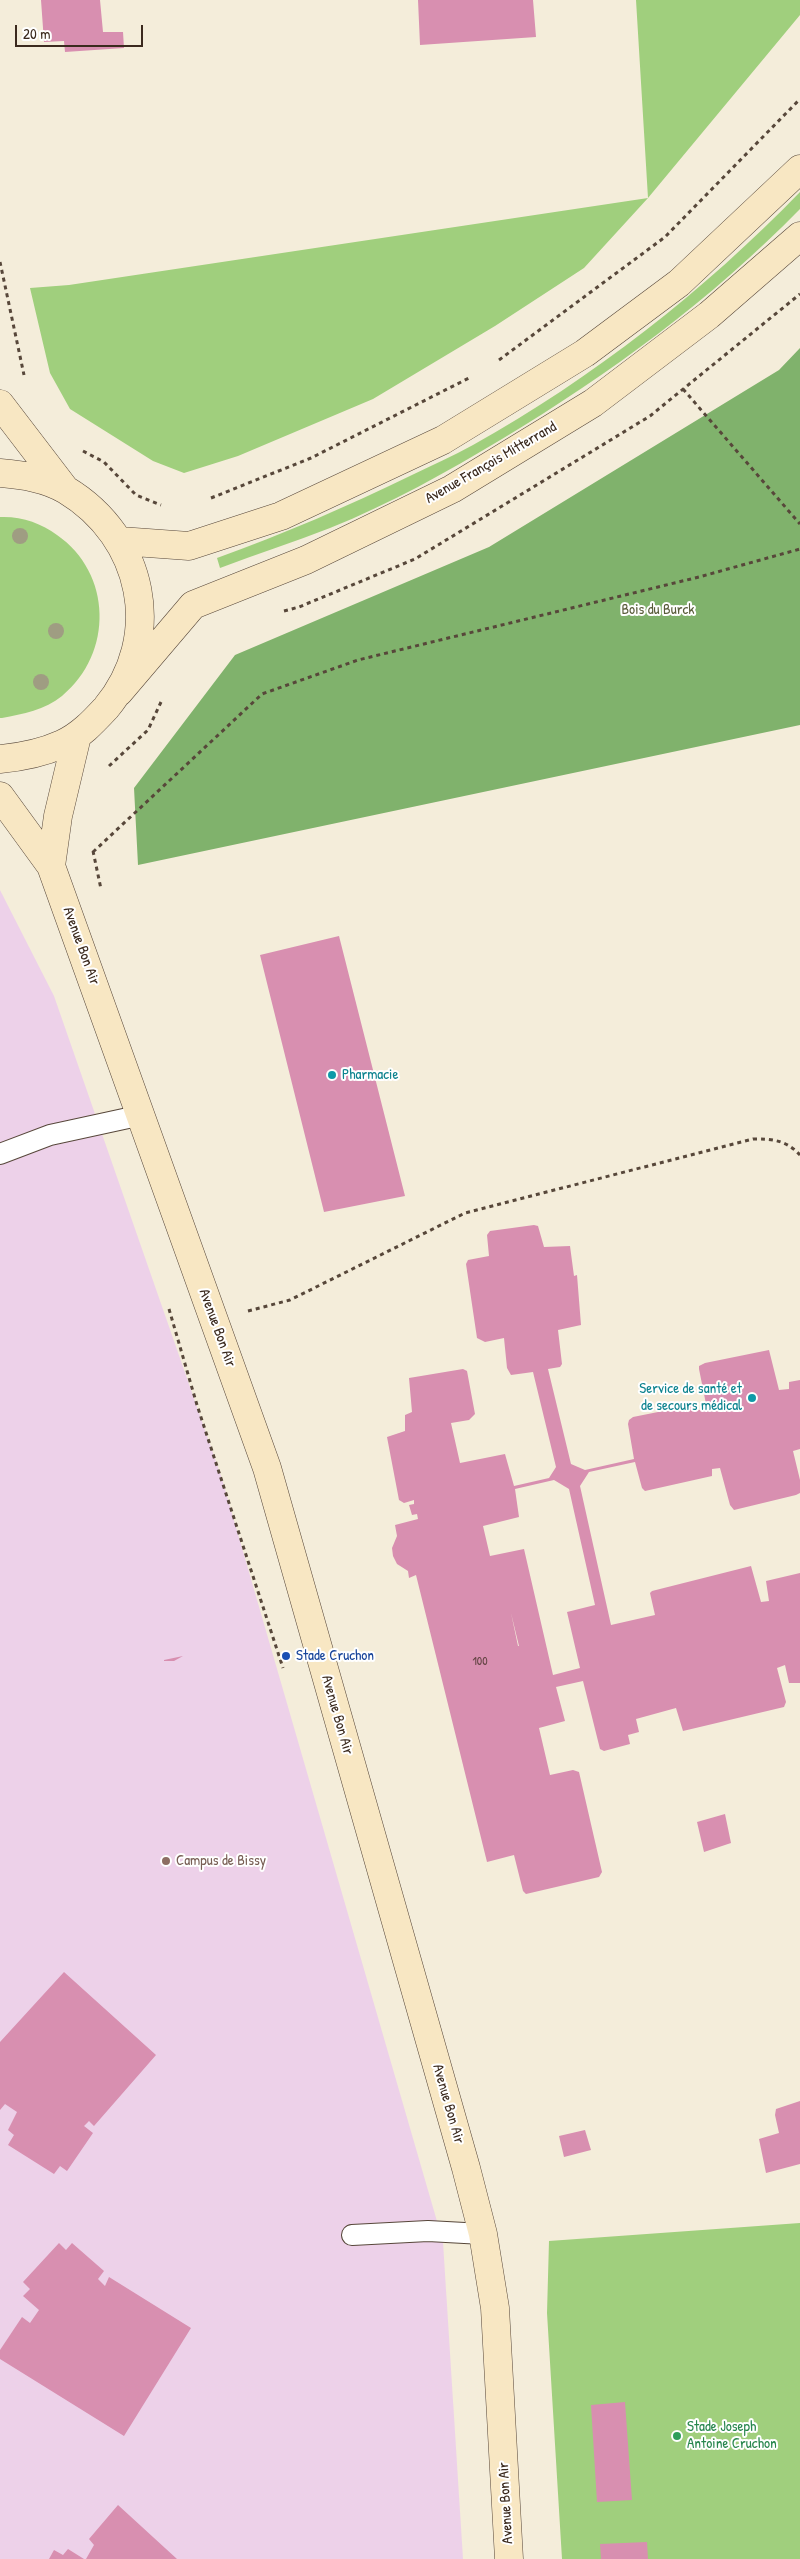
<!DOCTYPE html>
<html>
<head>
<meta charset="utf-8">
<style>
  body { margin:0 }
  #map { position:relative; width:800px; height:2559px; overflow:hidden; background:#f4edda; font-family:"Patrick Hand",sans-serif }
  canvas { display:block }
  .scale { position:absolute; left:15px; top:25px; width:128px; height:22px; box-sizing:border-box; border:2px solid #3b2a1e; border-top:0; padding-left:6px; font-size:15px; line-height:18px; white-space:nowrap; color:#3b2a1e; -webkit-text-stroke:4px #fff; paint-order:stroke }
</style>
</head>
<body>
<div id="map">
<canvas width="800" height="2559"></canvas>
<div class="scale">20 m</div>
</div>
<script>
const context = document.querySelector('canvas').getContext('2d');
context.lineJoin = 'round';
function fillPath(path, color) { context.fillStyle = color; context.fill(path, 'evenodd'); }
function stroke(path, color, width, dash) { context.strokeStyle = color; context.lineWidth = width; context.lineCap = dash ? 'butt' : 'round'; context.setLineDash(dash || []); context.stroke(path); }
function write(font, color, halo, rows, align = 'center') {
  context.font = font + ' "Patrick Hand",sans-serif'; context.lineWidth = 4; context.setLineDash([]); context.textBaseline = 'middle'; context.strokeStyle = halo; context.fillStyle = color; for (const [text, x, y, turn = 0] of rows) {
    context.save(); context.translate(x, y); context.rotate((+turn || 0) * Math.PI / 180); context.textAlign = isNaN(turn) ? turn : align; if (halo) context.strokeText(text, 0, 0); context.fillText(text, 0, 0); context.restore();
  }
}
const built = new Path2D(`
  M0,890l54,106 168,483 221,763 20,317h-463z`);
const green = new Path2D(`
  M636,0h164v15l-152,183 -64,70 -89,58 -122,73 -135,57 -54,17 -31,-12 -83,-52 -20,-36 -20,-85 39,-3 579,-87z
  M800,192v17c-88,90 -190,165 -298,230 -55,33 -112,65 -172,89 -36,14 -73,26 -110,40l-3,-10c67,-24 131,-52 195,-83 20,-10 41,-19 61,-30 120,-67 231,-154 327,-253z
  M0,517c21,-1 41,6 57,18 55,38 57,118 5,161 -17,14 -39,18 -60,22h-2z
  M800,2223v336h-238l-15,-246 2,-72z`);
const forest = new Path2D(`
  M800,348v377l-662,140 -4,-77 101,-133 254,-108 290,-177z`);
const building = new Path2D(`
  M41,0h59l3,32h20l1,16 -59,4 -1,-11 -20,1z
  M418,0h115l3,37 -116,8z
  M339,936l66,260 -81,16 -64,-257z
  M534,1225l4,1 6,21 26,-1 4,30 3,-1 4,50 -23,5 4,34 -2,3 -12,2 23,95 14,6 49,-11 -6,-35 1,-4 4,-3 55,-11h5l6,4 8,-1 -8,-40v-3l6,-3 64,-13 10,40 10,-1v-7l11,-2v69l-7,2 7,29v13l-4,2 -62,15 -4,-5 -10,-37 -8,1v7l-67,15 -3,-3 -7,-26 -46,10 -9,14 31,139 44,-10 -5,-22 2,-2 99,-25 10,36 8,-1 -3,-20 34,-8v110h-11l-4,-18 -8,3 9,34 -2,5 -101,24 -7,-23 -40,11 3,13 -11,3 2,9 -26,7 -4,-2 -17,-68 -27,6 9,34 -26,7 11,47 23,-5 6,2 23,100 -3,5 -73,17 -3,-3 -9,-36 -27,7 -71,-287 -7,3 -1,-7 -11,-7 -4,-8 -1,-8 5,-12 -2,-11 23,-6 -1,-5 -5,1 -3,-10 5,-1v-4l-10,3 -5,-3 -12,-63 18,-6v-16l7,-3 -3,-34 54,-9 4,2 8,43 -6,6 -18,3 9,40 45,-9 9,32 35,-8 7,-11 -23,-95 -22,3 -4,-7 -3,-30 -19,4 -8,-4 -11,-74 2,-4 21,-4 -2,-21 3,-4zM554,1480l15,9 26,116 -28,7 13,56 -27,7 -29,-126 -34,7 -7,-30 36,-9 -4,-28zM511,1613l8,33h-1z
  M183,1656l-9,5h-10v-1z
  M725,1814l6,29 -27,9 -7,-30z
  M64,1972l92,83 -62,71 -5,-5 -5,5 9,7 -26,38 -7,-5 -6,8 -46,-29 6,-10 -6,-5 9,-18 -12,-8 -5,6v-68z
  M800,2101v63l-34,9 -7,-34 20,-6 -4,-18 1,-6z
  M585,2130l6,20 -27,7 -5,-21z
  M59,2243l7,7 6,-7 32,28 -6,8 7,7 4,-9 82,51 -67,108 -124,-77v-9l22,-33 8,6 9,-13 -16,-14 7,-7 -7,-7z
  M625,2402l7,98 -35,2 -6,-97z
  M118,2505l59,54h-91l8,-14 -5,-6z
  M647,2542l1,17h-47l-1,-15z
  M68,2549l16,10h-35l5,-9 9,5z`);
const path = new Path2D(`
  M0,262l24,113
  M499,360l166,-123 135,-138
  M683,389l117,135
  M83,451l21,11 32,33 25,10
  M211,498l100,-40 160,-81
  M284,611l15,-4 116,-48 235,-143 150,-122
  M109,766l39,-36 13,-28
  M93,851l8,38
  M93,852l169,-158 96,-34 341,-83 101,-28
  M169,1309l28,96 86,263
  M248,1311l42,-11 175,-87 288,-74c20,0 33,1 47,16`);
const service = new Path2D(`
  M0,1154l50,-19 92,-20
  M352,2235l76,-4 55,3`);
const secondary = new Path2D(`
  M0,404l65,85
  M0,473c22,2 46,5 66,17 78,47 99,147 40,218 -13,14 -26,28 -44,36 -20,9 -40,13 -62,15
  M120,541l69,5 92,-30 162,-76 142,-87 94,-70 121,-114
  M119,692l74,-87 113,-45 146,-71 141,-86 116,-88 91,-79
  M0,796l51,70 216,602 199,700 17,66 12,74 14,251
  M51,866l7,-50 19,-80`);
const trees = [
  [20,536],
  [56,631],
  [41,682]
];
const markers = [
  [332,1075,5,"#0f9aa8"],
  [752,1398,5,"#0f9aa8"],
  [286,1656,5,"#1a4fb4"],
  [166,1861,5,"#8d6e63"],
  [677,2436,5,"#2e9e5b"]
];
const numberNames = [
  ["100",480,1662]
];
const streetNames = [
  ["Avenue François Mitterrand",491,463,-30],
  ["Avenue Bon Air",81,946,70],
  ["Avenue Bon Air",217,1328,70],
  ["Avenue Bon Air",337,1715,74],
  ["Avenue Bon Air",448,2104,74],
  ["Avenue Bon Air",506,2503,-93]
];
const parkNames = [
  ["Bois du Burck",658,610]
];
const cultureNames = [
  ["Pharmacie",342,1075],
  ["Service de santé et",742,1389,"right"],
  ["de secours médical",742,1406,"right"]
];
const transitNames = [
  ["Stade Cruchon",296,1656]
];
const educationNames = [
  ["Campus de Bissy",176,1861]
];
const leisureNames = [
  ["Stade Joseph",687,2427],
  ["Antoine Cruchon",687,2444]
];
fillPath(built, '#edd1e9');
fillPath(green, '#a0cf7d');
fillPath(forest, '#80b26c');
fillPath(building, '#d88fb0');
stroke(service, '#57473a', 22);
stroke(secondary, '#57473a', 29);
stroke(path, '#57473a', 3, [4, 4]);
stroke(service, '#fff', 20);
stroke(secondary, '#f8e7c3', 28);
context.fillStyle = '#9f9d82';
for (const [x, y] of trees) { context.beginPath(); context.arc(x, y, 8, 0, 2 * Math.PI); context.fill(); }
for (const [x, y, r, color] of markers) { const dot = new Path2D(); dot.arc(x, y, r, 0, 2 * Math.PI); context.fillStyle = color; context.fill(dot); stroke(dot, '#fff', 2); }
write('12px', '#624342', null, numberNames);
write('15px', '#3b2a1e', '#fff', streetNames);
write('15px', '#595c3a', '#fff', parkNames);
write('15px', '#0d838f', '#fff', cultureNames, 'left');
write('15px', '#164399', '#fff', transitNames, 'left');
write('15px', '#785e54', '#fff', educationNames, 'left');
write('15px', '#27864d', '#fff', leisureNames, 'left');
</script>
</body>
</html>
